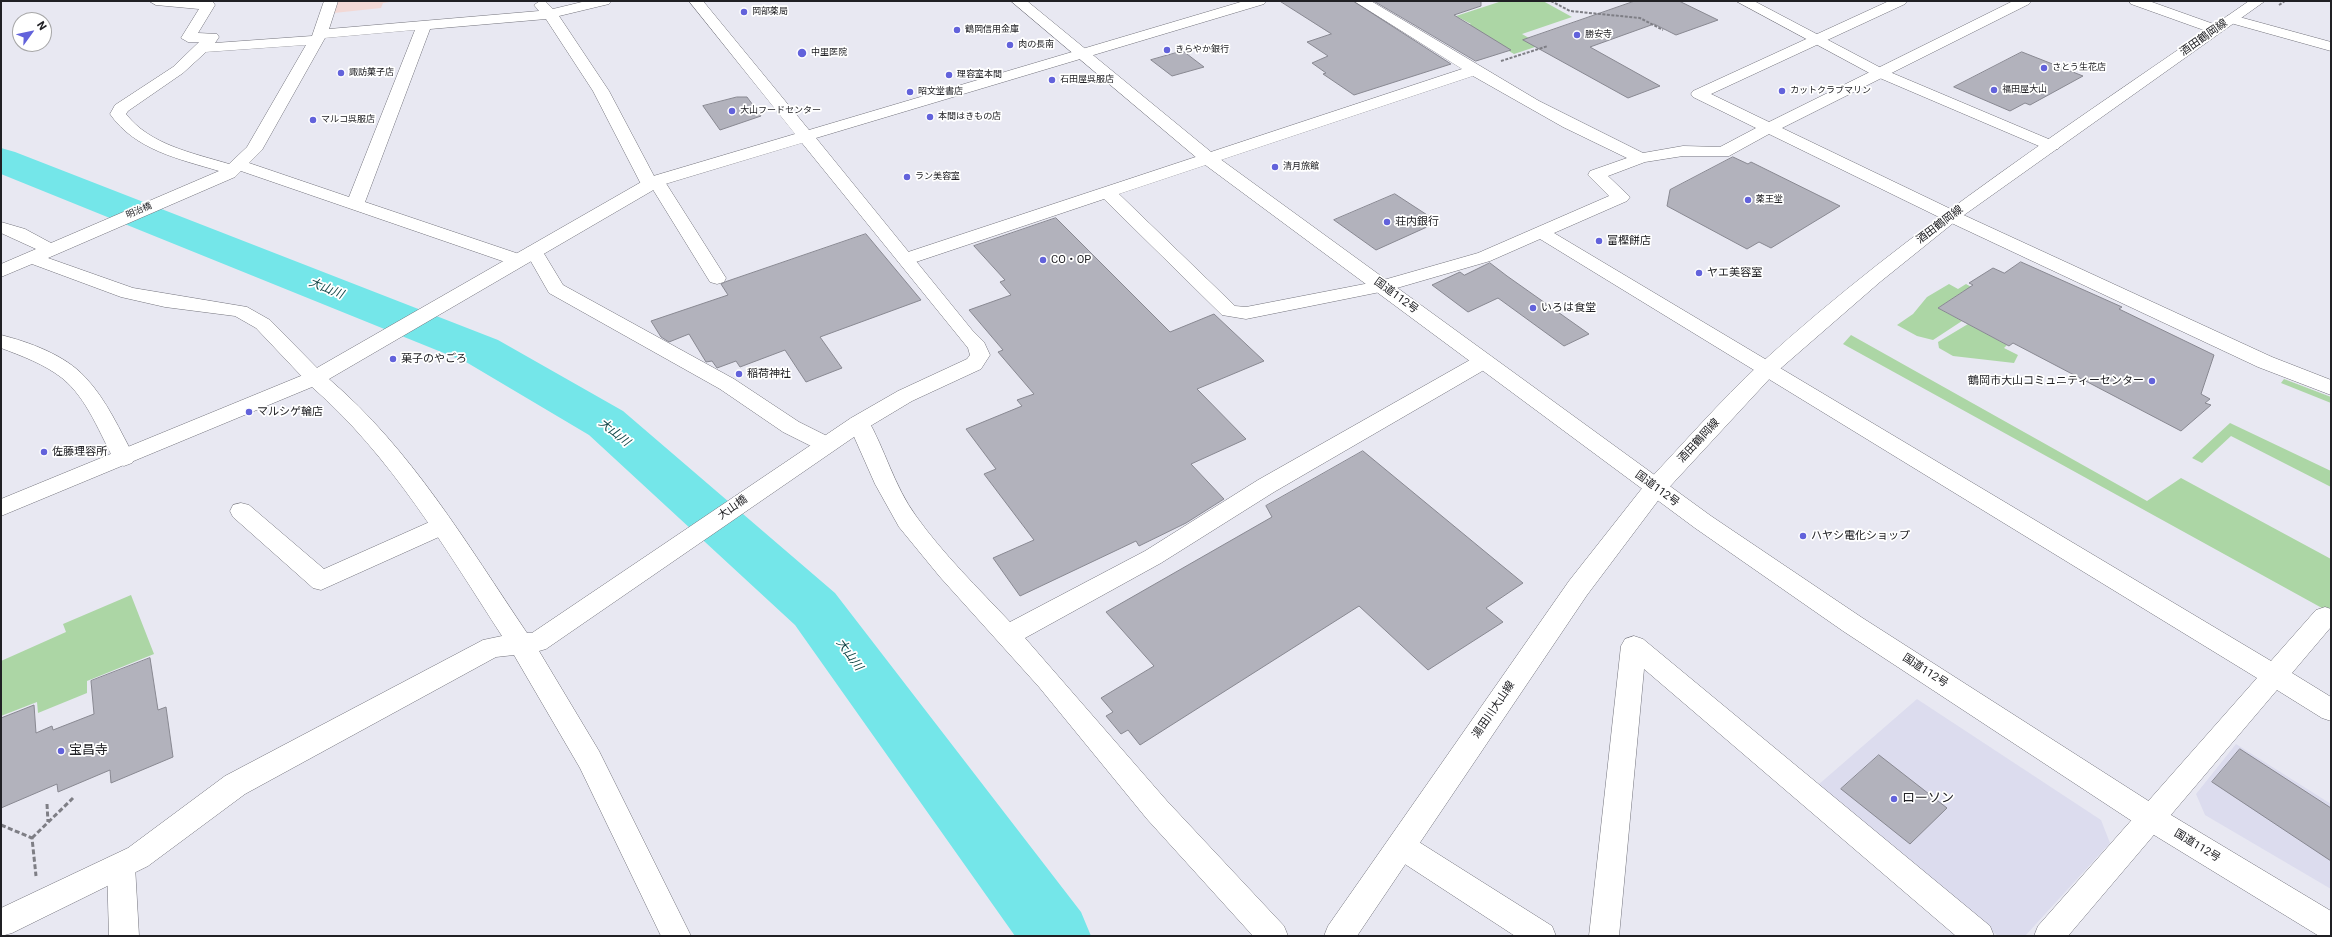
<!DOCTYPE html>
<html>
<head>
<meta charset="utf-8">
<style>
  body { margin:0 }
  #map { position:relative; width:2332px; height:937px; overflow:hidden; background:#e8e8f2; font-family:Roboto,sans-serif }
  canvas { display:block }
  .frame { position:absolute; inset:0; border:2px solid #202024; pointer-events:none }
  .north { position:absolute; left:12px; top:12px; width:40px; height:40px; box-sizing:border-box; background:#fff; border:1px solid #a6a6a7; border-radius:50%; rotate:57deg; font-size:11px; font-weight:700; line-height:16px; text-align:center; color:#202024 }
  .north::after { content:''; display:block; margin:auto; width:14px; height:18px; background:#6262db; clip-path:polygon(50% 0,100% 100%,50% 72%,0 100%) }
</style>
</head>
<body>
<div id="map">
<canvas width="2332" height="937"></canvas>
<div class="frame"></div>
<div class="north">N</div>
</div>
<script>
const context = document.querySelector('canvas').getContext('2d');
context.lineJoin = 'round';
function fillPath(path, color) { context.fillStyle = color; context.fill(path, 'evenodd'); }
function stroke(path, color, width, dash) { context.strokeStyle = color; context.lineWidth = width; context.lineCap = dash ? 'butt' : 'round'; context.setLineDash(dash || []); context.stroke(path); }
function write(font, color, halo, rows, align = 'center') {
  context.font = font + ' Roboto,"Noto Sans JP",sans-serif'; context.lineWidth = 3.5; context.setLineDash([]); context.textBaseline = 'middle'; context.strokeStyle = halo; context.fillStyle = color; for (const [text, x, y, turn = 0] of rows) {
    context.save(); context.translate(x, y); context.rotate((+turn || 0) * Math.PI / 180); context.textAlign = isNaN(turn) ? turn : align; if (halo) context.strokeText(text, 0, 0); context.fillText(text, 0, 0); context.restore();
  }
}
const built = new Path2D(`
  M1917,699l184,121 9,23 -85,93h-27l-180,-151z
  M2236,744l95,60v85l-126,-74 -9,-21z`);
const medical = new Path2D(`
  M338,1h58l-13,2 -2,5 -47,5z`);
const green = new Path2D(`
  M1502,1h41l29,16 -50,17 19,11 -27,9 -48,-28 5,-2 -15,-8z
  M1949,284l9,5 8,-5 11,6 -7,4 -6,-3 -26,17 24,13 -29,19 -16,-4 -20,-11 16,-11 14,-17z
  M1968,324l39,21 -3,3 14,7 -4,8 -61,-7 -14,-8 -1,-6z
  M1851,335l296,166 34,-23 150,81v54l-488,-269z
  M2284,379l47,18v6l-50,-20z
  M2230,423l101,48v16l-100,-51 -29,27 -10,-5z
  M131,595l23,59 -67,27v12l-49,20 -1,-11 -36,14v-55l65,-29 -3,-8z`);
const river = new Path2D(`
  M1,148l14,4 483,188 125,71 212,182 246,319 10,24h-76l-220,-311 -206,-190 -123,-73 -465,-188z`);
const building = new Path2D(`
  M1280,1h73l98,63 -97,31 -31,-21 3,-1 -14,-10 16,-7 -21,-14 24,-8z
  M1374,1h107v5l-27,9 57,35 -35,11z
  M1635,1h44l39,19 -42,15 -22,-11 -64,23 70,39 -32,12 -105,-58z
  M1183,51l21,16 -32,9 -21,-16z
  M2022,52l61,24 -53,29 -5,-2 -15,8 -56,-24z
  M737,97h10l14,19 -41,14 -17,-24z
  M1733,157l15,7 3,-2 89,44 -69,42 -12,-6 -12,7 -80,-43 3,-16z
  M1395,194l43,28 -62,28 -42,-30z
  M1056,218l114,114 44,-18 50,47 -67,28 49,50 -55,25 33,35 -38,24 -47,23 -3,-5 -116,55 -27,-38 41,-18 -50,-66 12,-5 -30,-40 56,-23 -5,-6 17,-6 -36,-42 5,-2 -34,-40 42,-15 -11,-13 5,-2 -31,-34z
  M866,234l55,66 -101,37 22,31 -36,14 -21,-32 -45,17 -4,-6 -19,7 -5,-7 -6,1 -17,-28 -20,8 -8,-5 -10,-16 77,-26 -7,-11 4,-2z
  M2021,262l101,45 -3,2 95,46 -13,39 9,5 -5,4 6,2 -30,26 -168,-88 -4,3 -71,-38 35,-23 -4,-2 24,-15 11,5z
  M1490,263l17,13 82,58 -25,12 -66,-48 -30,14 -36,-27 28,-13 4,3z
  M1363,451l160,132 -37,25 17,14 -75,48 -69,-64 -219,139 -12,-15 -7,4 -15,-18 7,-4 -12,-14 53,-32 -48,-54 166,-95 -6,-11z
  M150,658l8,52 8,-3 7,50 -62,26 -1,-13 -52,22 -1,-8 -56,24v-90l33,-13 2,28 16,-7 1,4 41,-16 -3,-33z
  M2240,749l91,59v53l-119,-79z
  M1879,755l68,53 -37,36 -69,-55z`);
const pathFar1 = new Path2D(`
  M1551,1l19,10 70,7 23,12
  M2279,5l6,-4
  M1501,61l47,-15`);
const path = new Path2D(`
  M47,804l1,18
  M1,825l31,13 4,38
  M32,838l41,-40`);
const street = new Path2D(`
  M149,1l64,1 2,3 -17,28 19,1 2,3 -4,6 97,-7 12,-35h14l-9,28 210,-18 -5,-6 6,-4 6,1 7,7 33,-8h25l-2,3 -50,12 50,75 45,85 8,1 64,101 -2,4 -7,2 -7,-2 -58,-94h-9l-50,-97 -47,-72 -116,10 -65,173 160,54 2,4 -2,4h-14l-270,-93 -6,6 -187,81 85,30 114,19 23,13 52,53 3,5 -3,5 -7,2 -7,-2 -52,-55 -21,-12 -70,-9 -44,-10 -89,-33 -31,13v-13l35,-15 -35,-16v-11l24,7 26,14 168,-72c-40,-12 -84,-21 -109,-57l5,-9 58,-38 26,-25h-11l-7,-4 18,-29 -43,-4zM415,30l-66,167 -100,-34 13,-13 63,-112zM306,45l-59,102 -18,17c-36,-11 -79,-19 -103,-50l2,-3 55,-38 23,-21z
  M1354,1h17l168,100 104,52 40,-7 37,1 36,-19 -63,-31 -2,-3 2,-3 196,-90h18l-2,3 -194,90 58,28 244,-121h18l-2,3 -247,124 175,84 315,145 59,23v15l-73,-28 -313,-147 -176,-86 -40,22h-46l-38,6 -37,14 22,21 -3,4 -73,32 717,428 45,-51 9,-3 6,2v18l-39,46 39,24v24l-9,-3 -45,-28 -209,246h-34l4,-10 219,-248 -717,-439 -50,22 -100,29 -144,29 -24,-4 -118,-116 -191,64h-14l-2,-4 2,-4 563,-186zM1473,76l90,51 64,31 -37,13 -2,4 21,21 -131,57 -98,28 -134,26 -11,-1 -116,-112z
  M2129,1h20l73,26 2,3 -7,4 -5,-1 -81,-29z
  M2232,15l99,27v9l-104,-29 -2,-3 2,-3z
  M534,246l6,1 23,38 171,94 65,43 34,17 3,5 -3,5 -8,2 -8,-2 -34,-17 -63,-43 -171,-96 -24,-42 3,-4z
  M1,335c28,7 64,20 84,42 22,23 35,54 50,81l-3,5 -8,3 -8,-3c-16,-28 -28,-64 -54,-85 -18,-14 -40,-22 -61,-30z
  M1484,354l7,2 3,5 -3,5 -217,126 -113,71 -136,75 142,163 117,125 4,10h-35l-106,-117 -108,-132 -99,-110 -41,-50 -24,-43 -27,-61 3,-5 8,-2 8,2c18,31 27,68 49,98 27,38 62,72 94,106l135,-71 113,-71 219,-124z
  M241,503l8,2 75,64 110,-49 8,-2 8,2 3,6 -3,6 -129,58 -8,-2 -80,-71 -3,-6 3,-6z
  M1634,636l9,3 347,287 4,10h-38l-312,-267 -25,267h-30l32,-290 4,-7z
  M1401,833l10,4 141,89 4,10h-41l-124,-81 -4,-9 4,-9z
  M121,853l10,4 4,9 4,70h-30l-2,-70 4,-9z`);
const secondary = new Path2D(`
  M689,1h14l106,129 435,-129h22l-2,3 -448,134 156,192 12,12 6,13 -9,14 -69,32 -45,27 -321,221 -7,2 60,100 92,185h-30l-81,-168 -66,-113 -18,2 -251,137 -97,72 -136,67 -11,3v-28l127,-60 97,-72 258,-136 19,-4c-57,-88 -111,-180 -190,-249l-311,129v-17l307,-126 342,-196 145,-43zM802,143l166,205 2,7 -3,4 -69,32 -47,27 -319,215h-5c-60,-89 -116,-184 -198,-254l333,-194z
  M1736,1h18l131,69 173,73 2,3 -2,3h-12l-171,-73z
  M1655,480l8,2 3,6 -3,6 -76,101 -230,341h-33l4,-10 241,-345 78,-99z`);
const primary = new Path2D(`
  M2249,1h16l-308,219 -77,62 -107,93 -110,119 -8,2 -8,-2 -3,-6 3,-6c37,-39 73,-81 113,-118 150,-137 322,-247 489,-363z`);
const highway = new Path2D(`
  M1011,1h16l189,155 495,360 150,101 300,192 170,102v25h-12l-178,-109 -298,-196 -148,-103 -491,-364z`);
const markers = [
  [744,12,4,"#6262db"],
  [957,30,4,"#6262db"],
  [1577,35,4,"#6262db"],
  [1010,45,4,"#6262db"],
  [1167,50,4,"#6262db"],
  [802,53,5,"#6262db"],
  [2044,68,4,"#6262db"],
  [341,73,4,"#6262db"],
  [949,75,4,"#6262db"],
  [1052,80,4,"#6262db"],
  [1994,90,4,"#6262db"],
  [1782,91,4,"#6262db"],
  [910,92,4,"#6262db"],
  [732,111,4,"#6262db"],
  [930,117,4,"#6262db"],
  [313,120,4,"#6262db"],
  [1275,167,4,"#6262db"],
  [907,177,4,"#6262db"],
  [1748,200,4,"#6262db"],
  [1387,222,4,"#6262db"],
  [1599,241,4,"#6262db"],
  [1043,260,4,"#6262db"],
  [1699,273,4,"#6262db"],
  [1533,308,4,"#6262db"],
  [393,359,4,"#6262db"],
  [739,374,4,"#6262db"],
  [2152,381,4,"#6262db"],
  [249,412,4,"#6262db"],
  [44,452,4,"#6262db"],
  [1803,536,4,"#6262db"],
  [61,751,4,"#6262db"],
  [1894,799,4,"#6262db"]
];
const farPoinames = [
  ["岡部薬局",752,12],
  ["鶴岡信用金庫",965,30],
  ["勝安寺",1585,35],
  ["肉の長南",1018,45],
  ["きらやか銀行",1175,50],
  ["中里医院",811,53],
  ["さとう生花店",2052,68],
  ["諏訪菓子店",349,73],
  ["理容室本間",957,75],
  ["石田屋呉服店",1060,80],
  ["福田屋大山",2002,90],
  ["カットクラブマリン",1790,91],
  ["昭文堂書店",918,92],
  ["大山フードセンター",740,111],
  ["本間はきもの店",938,117],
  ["マルコ呉服店",321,120],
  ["清月旅館",1283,167],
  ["ラン美容室",915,177],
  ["薬王堂",1756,200]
];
const farStreetnames = [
  ["明治橋",139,211,-23]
];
const streetNames = [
  ["酒田鶴岡線",2204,38,-35],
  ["酒田鶴岡線",1940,225,-37],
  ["国道112号",1396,296,36],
  ["酒田鶴岡線",1699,441,-47],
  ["国道112号",1657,489,36],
  ["大山橋",733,508,-35],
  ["国道112号",1925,671,33],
  ["湯田川大山線",1494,710,-56],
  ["国道112号",2197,846,31]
];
const poiNames = [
  ["荘内銀行",1395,222],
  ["富樫餅店",1607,241],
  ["CO・OP",1051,260],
  ["ヤエ美容室",1707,273],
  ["いろは食堂",1541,308],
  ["菓子のやごろ",401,359],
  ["稲荷神社",747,374],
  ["鶴岡市大山コミュニティーセンター",2144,381,"right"],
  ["マルシゲ輪店",257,412],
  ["佐藤理容所",52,452],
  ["ハヤシ電化ショップ",1811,536]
];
const waterNames = [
  ["大山川",326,289,22],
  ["大山川",614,433,39],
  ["大山川",849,655,54]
];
const nearPoinames = [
  ["宝昌寺",69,751],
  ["ローソン",1902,799]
];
fillPath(built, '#dcdcee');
fillPath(medical, '#f2d8d5');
fillPath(green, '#acd6a5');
fillPath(river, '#74e6e9');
fillPath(building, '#b2b2bc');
stroke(building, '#888891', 1);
stroke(street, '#73737c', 1);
stroke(secondary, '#73737c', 1);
stroke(primary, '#73737c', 1);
stroke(highway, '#73737c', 1);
stroke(pathFar1, '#7e7e85', 2, [3, 1.5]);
stroke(path, '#7e7e85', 3, [5, 2.5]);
fillPath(street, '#fff');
fillPath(secondary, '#fff');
fillPath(primary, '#fff');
fillPath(highway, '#fff');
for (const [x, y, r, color] of markers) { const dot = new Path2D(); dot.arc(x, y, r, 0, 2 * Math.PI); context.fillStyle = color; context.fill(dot); stroke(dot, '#fff', 1.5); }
write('9px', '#202024', '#fff', farPoinames, 'left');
write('9px', '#202024', '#fff', farStreetnames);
write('11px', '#202024', '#fff', streetNames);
write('11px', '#202024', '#fff', poiNames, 'left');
write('italic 12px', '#124748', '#fff', waterNames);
write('13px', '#202024', '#fff', nearPoinames, 'left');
</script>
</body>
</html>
